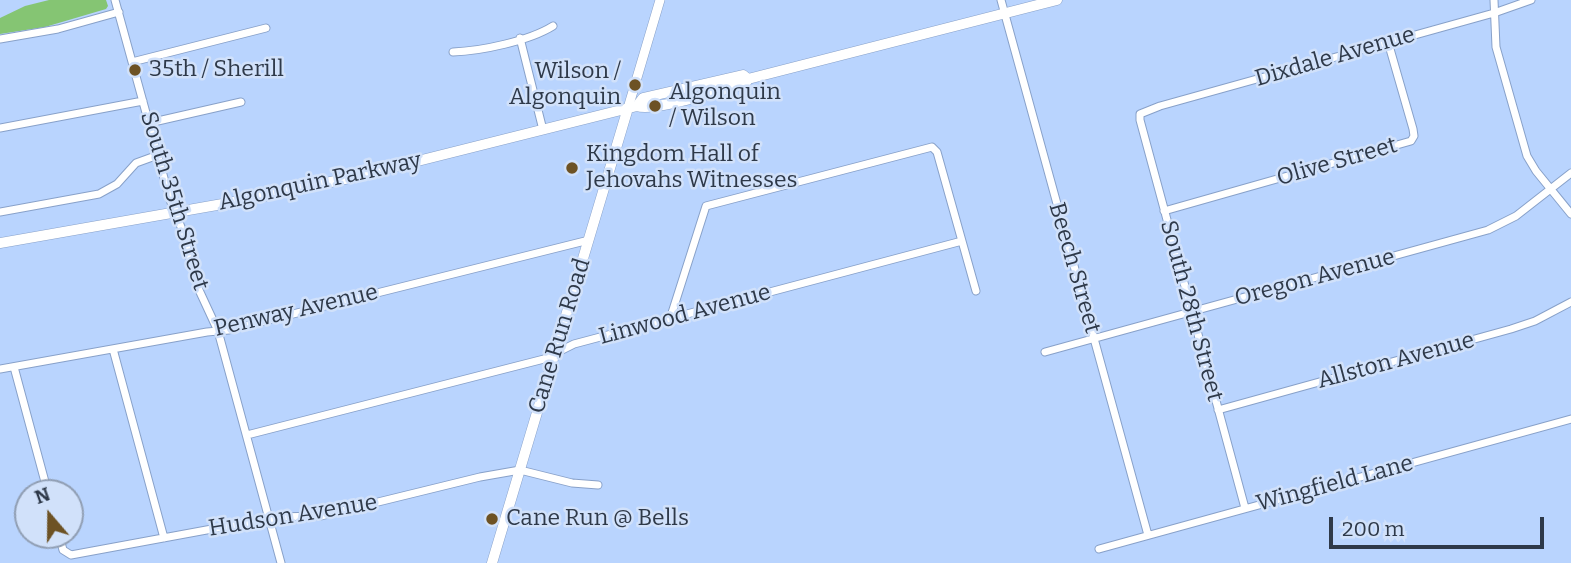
<!DOCTYPE html>
<html>
<head>
<meta charset="utf-8">
<style>
  body { margin:0 }
  #map { position:relative; width:1571px; height:563px; overflow:hidden; background:#b9d4fe; font-family:Bitter,serif }
  canvas { display:block }
  .north { position:absolute; left:14px; top:479px; width:70px; height:70px; box-sizing:border-box; background:#d1e1fa; border:2px solid #909eb3; border-radius:50%; rotate:340deg; font-size:19px; font-weight:700; line-height:28px; text-align:center; color:#2e3949 }
  .north::after { content:''; display:block; margin:auto; width:24px; height:32px; background:#6d5224; clip-path:polygon(50% 0,100% 100%,50% 72%,0 100%) }
  .scale { position:absolute; left:1329px; top:517px; width:215px; height:32px; box-sizing:border-box; border:4px solid #2e3949; border-top:0; padding-left:9px; font-size:21px; line-height:24px; white-space:nowrap; color:#2e3949; -webkit-text-stroke:5px #d1e1fa; paint-order:stroke }
</style>
</head>
<body>
<div id="map">
<canvas width="1571" height="563"></canvas>
<div class="north">N</div>
<div class="scale">200 m</div>
</div>
<script>
const context = document.querySelector('canvas').getContext('2d');
context.lineJoin = 'round';
function fillPath(path, color) { context.fillStyle = color; context.fill(path, 'evenodd'); }
function stroke(path, color, width, dash) { context.strokeStyle = color; context.lineWidth = width; context.lineCap = dash ? 'butt' : 'round'; context.setLineDash(dash || []); context.stroke(path); }
function write(font, color, halo, rows, align = 'center') {
  context.font = font + ' Bitter,serif'; context.lineWidth = 5; context.setLineDash([]); context.textBaseline = 'middle'; context.strokeStyle = halo; context.fillStyle = color; for (const [text, x, y, turn = 0] of rows) {
    context.save(); context.translate(x, y); context.rotate((+turn || 0) * Math.PI / 180); context.textAlign = isNaN(turn) ? turn : align; if (halo) context.strokeText(text, 0, 0); context.fillText(text, 0, 0); context.restore();
  }
}
const green = new Path2D(`
  M49,0h57l2,6 -2,3 -61,18 -45,7v-16l25,-12z`);
const minor = new Path2D(`
  M115,0l55,200 11,27 18,63 19,41 63,232
  M1001,0l147,535
  M1494,0l2,47 31,109 9,15 35,43
  M520,38l23,92
  M0,39l58,-10 61,-17
  M453,52c28,-1 76,-11 100,-26
  M132,62l134,-34
  M149,123l92,-21
  M0,128l143,-27
  M1164,211l247,-70 3,-5 -1,-7 -25,-87
  M0,212l99,-18 18,-10 19,-21 22,-8
  M670,319l36,-113 226,-59 5,5 39,139
  M113,349l51,189
  M1045,352l443,-122 28,-14 55,-43
  M14,367l34,126
  M0,369l207,-37 22,-2 360,-90
  M1218,410l293,-81 24,-8 36,-19
  M247,435l297,-76 30,-15 388,-103
  M1245,508l-105,-388v-6l20,-8 334,-93 37,-13
  M59,535l4,15 8,5 206,-38 44,-1 159,-39 40,-7 52,13 26,2
  M1099,549l472,-130`);
const tertiary = new Path2D(`
  M628,108l32,-108`);
const secondary = new Path2D(`
  M637,106l6,-8 100,-23 5,4
  M0,243l251,-44 103,-22 283,-71c18,6 86,-17 108,-22l3,-5 309,-79
  M492,563l136,-455`);
const markers = [
  [135,70,7,"#6d5224"],
  [635,85,7,"#6d5224"],
  [655,106,7,"#6d5224"],
  [572,168,7,"#6d5224"],
  [492,519,7,"#6d5224"]
];
const streetNames = [
  ["Dixdale Avenue",1335,57,-16],
  ["Olive Street",1337,162,-16],
  ["Algonquin Parkway",320,182,-12],
  ["South 35th Street",174,201,73],
  ["Beech Street",1074,268,74],
  ["Oregon Avenue",1315,278,-15],
  ["Penway Avenue",296,311,-13],
  ["South 28th Street",1191,311,75],
  ["Linwood Avenue",685,315,-15],
  ["Cane Run Road",560,336,-73],
  ["Allston Avenue",1396,361,-15],
  ["Wingfield Lane",1335,484,-15],
  ["Hudson Avenue",293,516,-9]
];
const poiNames = [
  ["35th / Sherill",149,70],
  ["Wilson /",621,72,"right"],
  ["Algonquin",621,98,"right"],
  ["Algonquin",669,93],
  ["/ Wilson",669,119],
  ["Kingdom Hall of",586,155],
  ["Jehovahs Witnesses",586,181],
  ["Cane Run @ Bells",506,519]
];
fillPath(green, '#85c573');
stroke(minor, '#88a1c9', 9);
stroke(tertiary, '#88a1c9', 10);
stroke(secondary, '#88a1c9', 11);
stroke(minor, '#fff', 7);
stroke(tertiary, '#fff', 9);
stroke(secondary, '#fff', 10);
for (const [x, y, r, color] of markers) { const dot = new Path2D(); dot.arc(x, y, r, 0, 2 * Math.PI); context.fillStyle = color; context.fill(dot); stroke(dot, '#d1e1fa', 2.5); }
write('23px', '#2e3949', '#d1e1fa', streetNames);
write('23px', '#2e3949', '#d1e1fa', poiNames, 'left');
</script>
</body>
</html>
